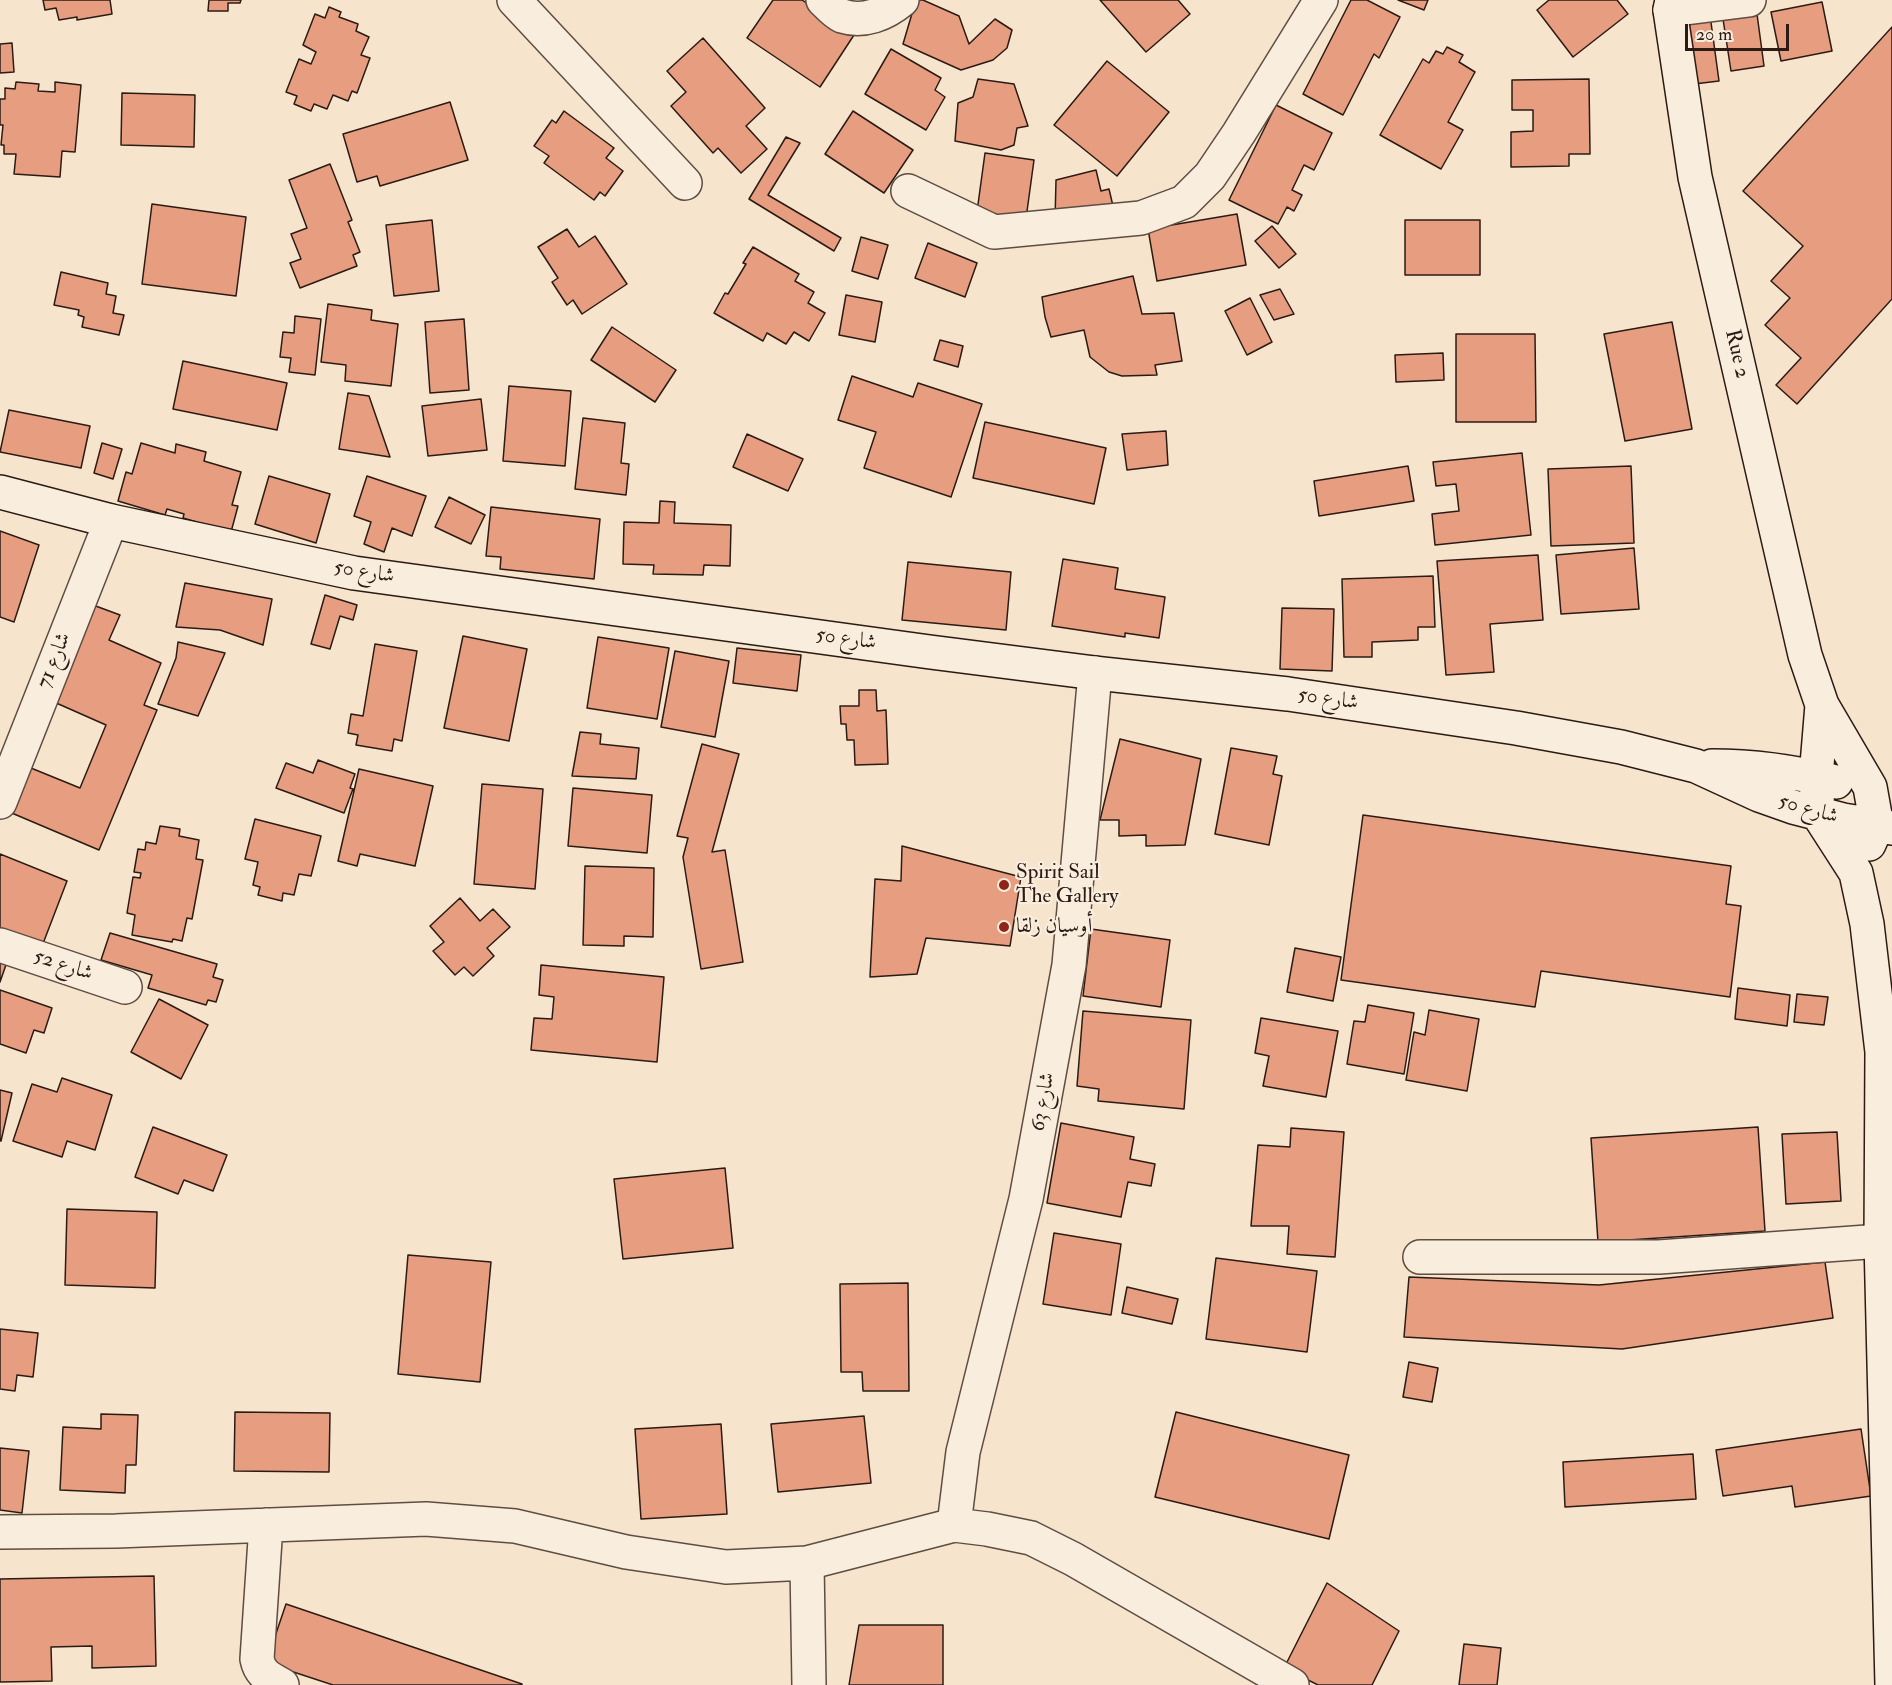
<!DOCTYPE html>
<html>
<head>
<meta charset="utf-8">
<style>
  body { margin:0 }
  #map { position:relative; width:1892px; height:1685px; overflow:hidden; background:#f6e4cc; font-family:"IM FELL Double Pica",serif }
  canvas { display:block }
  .scale { position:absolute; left:1685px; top:24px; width:104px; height:27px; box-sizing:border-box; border:3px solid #2b1b14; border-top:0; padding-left:8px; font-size:18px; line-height:21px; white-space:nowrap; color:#2b1b14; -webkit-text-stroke:4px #f9edde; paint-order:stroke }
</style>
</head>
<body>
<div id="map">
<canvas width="1892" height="1685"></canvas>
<div class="scale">20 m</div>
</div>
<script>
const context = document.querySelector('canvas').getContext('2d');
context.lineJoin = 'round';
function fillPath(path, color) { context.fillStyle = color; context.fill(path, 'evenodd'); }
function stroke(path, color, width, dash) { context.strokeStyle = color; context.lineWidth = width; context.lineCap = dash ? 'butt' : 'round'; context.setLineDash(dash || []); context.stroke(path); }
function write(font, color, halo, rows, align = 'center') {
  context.font = font + ' "IM FELL Double Pica",Amiri,serif'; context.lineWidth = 4.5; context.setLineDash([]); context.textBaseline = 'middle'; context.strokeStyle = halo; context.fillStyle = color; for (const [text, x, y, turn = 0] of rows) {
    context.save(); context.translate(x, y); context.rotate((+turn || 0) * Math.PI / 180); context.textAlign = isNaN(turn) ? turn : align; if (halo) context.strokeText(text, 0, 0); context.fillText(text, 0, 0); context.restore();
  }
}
const building = new Path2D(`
  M43,0h67l2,14 -35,6v-3l-18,3 -3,-12 -11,2z
  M209,0h32l-1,3h-12v8h-20z
  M773,0h29l52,35 -34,52 -73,-49z
  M916,0h7l36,16 10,28 26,-25 17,11 -5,18 -14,12 -32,10 -58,-26z
  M1100,0h78l12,14 -44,38z
  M1351,0h16l33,17 -21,41 -5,-4 -31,61 -40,-21z
  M1398,0h30l-4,10z
  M1549,0h68l11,14 -55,43 -36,-47z
  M1822,2l10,49 -51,10 -10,-49z
  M329,7l12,5 -2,5 19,7 -2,7 13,6 -8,18 9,3 -13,35 -5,-2 -4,10 -15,-6 -6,14 -13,-5 -3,7 -17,-7 3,-8 -11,-4 13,-33 12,5 5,-12 -13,-7 12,-31 10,4z
  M1757,14l7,52 -33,5 -8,-52z
  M1710,15l9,66 -33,4 -9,-65z
  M1892,27v272l-95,105 -21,-19 25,-27 -36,-33 25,-27 -19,-17 32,-35 -60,-55z
  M703,38l62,70 -19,18 21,23 -26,24 -23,-25 -5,5 -42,-47 15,-14 -19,-21z
  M12,43l2,29 -14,1v-29z
  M1447,47l16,8 -4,7 16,10 -27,50 15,8 -22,39 -61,-34 43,-76 6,4 7,-12 7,3z
  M891,49l50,29 -6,12 10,7 -19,33 -61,-36z
  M1107,61l62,51 -52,64 -63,-51z
  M978,79l36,5 14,42 -11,2 -3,17 -13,5 -46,-9 3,-38 15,-6z
  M1589,79l1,75h-21v12l-58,1v-35l22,-1v-21h-21v-30z
  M16,82l23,2 -1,7 17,1v-10l26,3 -6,67 -13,-1 -2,26 -46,-3 2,-20h-12v-9h-3l2,-20h-3v-26h5v-11l10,1z
  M122,93l73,2 -1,52 -73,-2z
  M450,102l18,58 -88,26 -3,-10 -20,6 -14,-48z
  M1276,105l56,28 -18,37 -10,-5 -12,25 10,5 -8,16 -7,-4 -9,17 -49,-24z
  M564,111l50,37 -8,10 17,13 -18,25 -5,-4 -6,8 -50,-37 5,-7 -15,-10 18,-26 4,3z
  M853,111l60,39 -29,43 -59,-39z
  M786,137l14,6 -32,52 73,43 -7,13 -85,-52z
  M985,153l49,7 -9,66 -49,-7z
  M330,164l22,56 -4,2 12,30 -7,3 4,11 -57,22 -10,-25 11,-4 -10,-25 16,-6 -18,-48z
  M1096,170l5,21 8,-2 4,17 -58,15 1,-41z
  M152,204l94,13 -10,79 -94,-12z
  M1237,214l9,51 -89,16 -9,-52z
  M432,220l7,71 -45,5 -8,-71z
  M1405,220h75v55h-75z
  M1272,226l24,28 -17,14 -24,-27z
  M567,229l12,18 16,-11 32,48 -45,30 -9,-14 -6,5 -15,-23 6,-4 -20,-31z
  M861,237l27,8 -10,34 -26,-8z
  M928,243l49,20 -12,34 -50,-19z
  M753,247l46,27 -4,7 19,11 -6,11 17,10 -16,28 -15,-9 -8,12 -19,-11 -4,8 -49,-28 11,-20 3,1 18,-30 -3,-1z
  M61,272l47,11 -2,11 10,2 -3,17 11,2 -5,20 -37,-8 2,-10 -6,-2 1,-5 -25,-5z
  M1133,276l9,38 32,-1 8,48 -27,4 2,10 -35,1 -13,-4 -19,-15 -6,-27 -33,7 -6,-20 -3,-20z
  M1280,289l14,25 -20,6 -14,-25z
  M846,295l36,7 -7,40 -36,-7z
  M1250,298l22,44 -25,13 -22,-44z
  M328,304l44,6 -1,10 27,4 -7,62 -46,-5 1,-16 -25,-3z
  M295,316l26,3 -6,56 -26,-3 2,-14 -11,-1 3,-25 11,1z
  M464,319l5,71 -39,3 -5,-71z
  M1672,322l20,107 -67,12 -21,-107z
  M612,327l64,43 -21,32 -64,-42z
  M1456,334h79l1,88h-80z
  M940,340l23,6 -5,21 -24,-7z
  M1443,353l1,27 -48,2 -1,-27z
  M183,361l104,22 -10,47 -104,-21z
  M852,376l61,21 5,-14 64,21 -31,93 -87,-29 12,-36 -38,-12z
  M509,386l62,5 -6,75 -62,-5z
  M348,393l21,3 21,61 -51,-8z
  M481,399l6,51 -59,6 -6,-50z
  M9,410l81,16 -9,42 -81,-16z
  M583,418l42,5 -4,40 8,1 -3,31 -51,-6z
  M985,422l121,26 -12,56 -121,-26z
  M1166,431l2,34 -41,5 -5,-36z
  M747,434l56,25 -15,32 -55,-24z
  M102,443l20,6 -9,30 -19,-6z
  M141,443l34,10 1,-9 30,8 -2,9 37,11 -9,33 6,1 -7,26 -48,-14 1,-4 -17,-5 -2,6 -47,-14 8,-29 6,2z
  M1522,453l9,82 -96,10 -3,-31 27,-3 -3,-27 -20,2 -3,-24z
  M1408,466l6,35 -95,15 -5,-35z
  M1631,466l3,77 -83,3 -3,-77z
  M269,476l61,18 -14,49 -61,-19z
  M367,476l59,20 -14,40 -20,-8 -8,24 -20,-8 7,-22 -17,-6z
  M449,497l36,18 -14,29 -36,-17z
  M660,501l15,1 -1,21 57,2 -1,41 -26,-1 -1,10 -50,-1 1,-9 -31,-1 1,-42 35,1z
  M491,507l109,12 -6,60 -94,-10 1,-12 -15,-1z
  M0,531l39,14 -25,77 -14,-5z
  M1634,548l5,61 -78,5 -5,-59z
  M1538,555l5,65 -53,4 4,48 -48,3 -9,-114z
  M1063,559l55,9 -3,21 50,8 -6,41 -34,-5v4l-73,-11z
  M908,562l103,10 -5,58 -104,-10z
  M1433,576l2,51h-17v13l-46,2v15h-28l-2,-78z
  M185,583l87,16 -9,46 -43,-15 -44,-3z
  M325,595l32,10 -4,15 -13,-4 -10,33 -19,-5z
  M93,605l27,10 -11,25 52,23 -17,42 13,5 -58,140 -92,-39 19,-45 54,22 26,-63 -52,-23z
  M1282,608l52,1 -2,62 -52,-2z
  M463,636l64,13 -18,92 -65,-13z
  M598,637l71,11 -12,71 -70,-11z
  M178,642l47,11 -27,63 -40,-12 18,-46z
  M375,644l42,7 -15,90 -8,-2 -2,12 -36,-6 2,-10 -10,-2 3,-19 12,2z
  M737,648l64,7 -4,36 -64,-8z
  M675,651l54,10 -14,76 -54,-10z
  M859,690h17l1,21 9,-1 2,54 -33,1 -1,-25h-7l-1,-16h-5l-1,-18h19z
  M580,732l21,2 -1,10 39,4 -3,31 -64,-3z
  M1120,739l81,20 -16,86 -39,1v-11l-27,1v-16h-19z
  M702,744l37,10 -27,98 13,-2 18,112 -42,7 -18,-112 5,-19 -11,-2z
  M1231,748l46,8 -4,18 9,2 -13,69 -54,-11z
  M318,760l37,14 -5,14 3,1 -9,24 -68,-25 10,-25 27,10z
  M359,769l74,17 -18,80 -55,-12 -3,12 -19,-5z
  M482,784l61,5 -8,100 -61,-5z
  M573,788l79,7 -5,58 -79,-7z
  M1363,815l368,51 -5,38 15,2 -11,91 -189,-26 -6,36 -194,-27z
  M255,819l66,17 -10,40 -12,-2 -5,21 -11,-2 -1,8 -24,-6 2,-8 -7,-2 5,-23 -13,-3z
  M160,826l20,3 -1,7 20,4 -3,19 7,1 -11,59 -5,-1 -5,23 -9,-2 -1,3 -40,-7 3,-20 -8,-2 6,-36 7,1 1,-5 -7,-1 4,-23 7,1 1,-8 10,2z
  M902,846l119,31 -11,69 -84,-8 -9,36 -47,3 5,-98 26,2z
  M0,854l67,27 -28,73 -39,-16z
  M585,866l69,2 -1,69 -29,-1v10l-41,-1z
  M460,898l20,23 13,-12 17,18 -23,21 7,8 -21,20 -9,-9 -9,8 -22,-24 11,-9 -14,-16z
  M1091,929l79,11 -9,67 -78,-11z
  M110,933l107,31 -4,13 10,3 -7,22 -8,-2 -2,5 -58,-17 4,-13 -51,-15z
  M1295,948l46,9 -8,44 -46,-9z
  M0,960l7,2 -7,20z
  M541,965l123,12 -7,85 -126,-12 3,-32 18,1 2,-22 -15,-2z
  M1738,988l52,7 -3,31 -52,-7z
  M0,990l52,18 -8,25 -10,-3 -8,23 -26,-9z
  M1797,994l31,3 -4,28 -30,-3z
  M159,999l49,26 -27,54 -50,-27z
  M1368,1005l46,8 -10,61 -57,-10 7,-43 11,1z
  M1429,1010l50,9 -12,72 -61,-11 8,-48 11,3z
  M1083,1011l108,9 -7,89 -86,-8 1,-12 -22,-3z
  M1261,1018l77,13 -12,66 -63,-11 6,-30 -14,-3z
  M62,1078l50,17 -17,55 -28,-9 -5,16 -49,-16 19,-57 25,8z
  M0,1090l12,3 -11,48h-1z
  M1061,1123l73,14 -4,22 25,5 -4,22 -23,-4 -7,35 -74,-14z
  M153,1127l74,28 -14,36 -29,-11 -6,14 -43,-17z
  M1758,1127l7,104 -167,11 -7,-104z
  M1291,1128l53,4 -9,125 -48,-3 2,-28h-38l7,-81 32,2z
  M1837,1132l4,69 -55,3 -4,-70z
  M725,1168l8,80 -110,11 -9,-80z
  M67,1209l90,3 -2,76 -90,-3z
  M1054,1233l67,11 -10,71 -68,-11z
  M408,1255l83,7 -11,120 -82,-8z
  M1216,1258l101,13 -10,81 -101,-13z
  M1825,1262l8,56 -211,31 -218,-12 5,-60 190,8z
  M908,1283l1,108h-46l-1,-19h-21l-1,-88z
  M1127,1287l51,12 -6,25 -50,-11z
  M0,1329l38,4 -5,44 -16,-2 -2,16 -15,-2z
  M1409,1362l29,6 -6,34 -29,-5z
  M235,1412l95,1 -1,59 -95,-1z
  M1176,1412l173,43 -20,84 -174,-42z
  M101,1414l37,1 -2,50h-10l-1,28 -65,-3 3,-63 38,2z
  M864,1416l7,67 -93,9 -7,-68z
  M721,1424l6,90 -86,5 -6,-90z
  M1861,1429l10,67 -76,11 -3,-21 -69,10 -7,-46z
  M0,1448l29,3 -7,62 -22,-3z
  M1693,1454l3,45 -131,8 -2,-45z
  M154,1576l2,90 -64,2v-22l-41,1 1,34 -52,1v-103z
  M1327,1583l72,48 -27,54h-54l-34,-17z
  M286,1604l236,80v1h-189l-67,-22z
  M859,1625h84v60h-94z
  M1464,1644l37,4 -4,37h-38z`);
const street = new Path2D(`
  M514,0l171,183
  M823,0c5,5 12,13 19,16 22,7 43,-2 60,-16
  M1670,10l79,-10
  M908,191l86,41 147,-14 43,-16 26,-26 29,-43 82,-133
  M0,802l111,-281
  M0,945l125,42
  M1420,1257h239l222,-16
  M266,1525l-9,134c3,15 12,19 25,26
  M954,1525l9,-73 63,-253 43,-234 26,-292
  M0,1532l116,-1 310,-12 89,7 111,26 100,15 81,-4 147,-38 33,4 44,9 42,21 219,126
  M807,1563l2,122`);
const secondary = new Path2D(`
  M1672,0l-2,10 25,167 110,478 17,50 48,82 7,39 -8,18
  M0,492l111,29 243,52 576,79 165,21 193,21 228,34 105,19 75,19 63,29 34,12 50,13 49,8
  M1822,705l-6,72 2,37 38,59 11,51 15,128 -1,189 11,444
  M1712,766c42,0 84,6 124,16`);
const markers = [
  [1004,885,6,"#8f2418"],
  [1004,927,6,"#8f2418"]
];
const streetNames = [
  ["Rue 2",1736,354,77],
  ["شارع 50",364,573,9],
  ["شارع 50",846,640,8],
  ["شارع 71",55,661,-68],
  ["شارع 50",1328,700,8],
  ["شارع 50",1808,810,16],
  ["شارع 52",63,966,18],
  ["شارع 63",1044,1102,-80]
];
const poiNames = [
  ["Spirit Sail",1016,873],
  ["The Gallery",1016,897],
  ["أوسيان زلقا",1016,927]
];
fillPath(building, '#e79d80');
stroke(building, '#2b1b14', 1.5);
stroke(street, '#5e4d42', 36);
stroke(secondary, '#2b1b14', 36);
stroke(street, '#f9edde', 33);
stroke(secondary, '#f9edde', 33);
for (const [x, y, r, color] of markers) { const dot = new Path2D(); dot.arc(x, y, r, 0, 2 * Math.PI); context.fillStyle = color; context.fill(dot); stroke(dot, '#f9edde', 2); }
write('21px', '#2b1b14', '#f9edde', streetNames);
write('21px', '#2b1b14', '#f9edde', poiNames, 'left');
</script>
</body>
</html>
